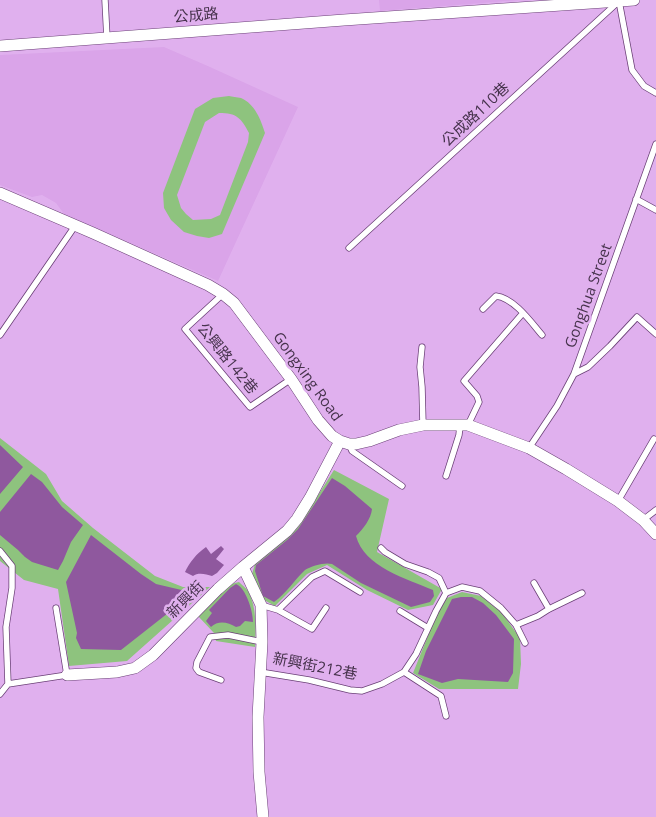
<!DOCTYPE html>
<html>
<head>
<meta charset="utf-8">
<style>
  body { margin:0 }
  canvas { display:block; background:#e0b0ee }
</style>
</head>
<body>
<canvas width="656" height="817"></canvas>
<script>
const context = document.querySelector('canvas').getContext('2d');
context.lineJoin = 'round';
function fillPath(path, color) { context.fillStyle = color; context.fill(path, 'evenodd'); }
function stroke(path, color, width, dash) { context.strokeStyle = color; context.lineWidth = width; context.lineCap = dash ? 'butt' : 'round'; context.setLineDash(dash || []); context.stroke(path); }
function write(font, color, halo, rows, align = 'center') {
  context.font = font + ' "Open Sans","Noto Sans TC",sans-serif'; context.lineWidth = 5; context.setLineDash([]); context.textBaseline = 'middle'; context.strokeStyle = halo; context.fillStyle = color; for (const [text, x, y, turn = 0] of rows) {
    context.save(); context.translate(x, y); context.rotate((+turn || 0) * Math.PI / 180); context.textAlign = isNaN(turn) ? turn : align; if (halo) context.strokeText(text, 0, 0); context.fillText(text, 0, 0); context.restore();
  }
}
const built = new Path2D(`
  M379,0h142l-141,11z
  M164,47l46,20 88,40 -80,174 -154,-67 -8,-11 -14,-8 -10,2 -32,-12v-130z`);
const green = new Path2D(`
  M229,96c3,1 8,1 12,2 14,6 20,22 24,35l-43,101 -13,4 -12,-2 -13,-4 -13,-12 -7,-12 -1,-15 32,-84 18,-11zM219,113c18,0 22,5 30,20l-1,9 -28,73 -9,4 -18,1 -7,-6 -5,-6 -4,-13 28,-73z
  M0,438l46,36 16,27 31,27 62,48 28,11h27l-83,74 -58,5 -11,-77 -34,-9 -24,-19z
  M334,470l55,29 -12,53 65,37 -9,16 -25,5 -41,-20 -40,-25 -20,9 -32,32 -11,-6 -12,-26 3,-10 43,-37z
  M239,582c3,3 7,6 9,9 9,16 8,38 7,56l-39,-6 -2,-8 -16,-17 33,-32z
  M462,592l19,4 21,17 18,25 1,26 -3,25h-79l-26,-16 23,-57 11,-18z`);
const water = new Path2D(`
  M0,445l23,22 -23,27z
  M31,474l11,8 20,25 21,18 -12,17 -8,19 -5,9 -26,-8 -7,-5 -7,-7 -18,-15v-23z
  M332,478l13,8 27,23c-1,10 -9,20 -16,27 8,31 51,43 77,54l1,6 -4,6 -19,5 -50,-24 -29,-19c-7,-2 -21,2 -27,6 -11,10 -18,23 -31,32l-11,-6 -8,-25 1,-6 31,-25 11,-11z
  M91,535l50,39 15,10 34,8 4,5 -13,13 -4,-4 -56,44 -40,-1 -5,-11 1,-5 -11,-51z
  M221,546l3,3 -8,10 8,6 -7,8 -5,3c-6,-2 -14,-4 -19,0l-8,-4c5,-10 11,-18 21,-25l5,7z
  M236,584c10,4 17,27 17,38l-8,-1 -5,5 -4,1c-8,-5 -18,-7 -25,0l-5,-6 6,-8 -3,-3 21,-22z
  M461,597h11l11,6 13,12 18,24 -1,34 -5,9 -50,-3 -16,4 -24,-9 8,-23 26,-52z`);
const lane = new Path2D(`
  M105,0l2,38
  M619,1l13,69 12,16 12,7
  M636,199l20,11
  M349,248l268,-245
  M223,294l-38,35 65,78 41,-28
  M483,309l13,-13c18,2 35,26 46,39
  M0,335l75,-109
  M422,347l-2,20 2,20 1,38
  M574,374l14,-7 22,-21 27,-29 19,17
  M468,425l11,-23 -2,-6 -13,-15 59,-68
  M349,444l3,7 50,35
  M529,448l28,-42 17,-32 82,-230
  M446,476l13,-41 1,-10
  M618,501l36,-62
  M643,520l13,-10
  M381,548l4,4 20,12 23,8 11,6 7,15
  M0,551l12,15v22l-6,39 2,57
  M534,583l15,26
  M261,605l17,5 34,-33 13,-6 35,21
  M278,610l34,19 14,-21
  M400,611l28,17
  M516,625l22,-9 11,-7 33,-16
  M260,672l49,8 41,10 12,1 20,-7 22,-12 12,-18 20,-43 10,-18 16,-6 18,4 21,17 15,17 9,18
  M404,672l37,24 5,20
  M221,680l-22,-8 -3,-4 1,-6 13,-25 18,-2 34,7
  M0,694l8,-10 59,-9 -11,-67`);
const street = new Path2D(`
  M0,46l344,-26 290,-20
  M0,193l93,40 115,52 15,9 11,9 57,76 27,41 14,16 8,5 9,3h7l13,-3 30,-11 24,-5h45l61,23 37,21 52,32 25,19 13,14
  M243,567l18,38 1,37 -4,75 1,55 4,45
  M67,675l50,-3 18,-4 18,-13 65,-66 25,-22 44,-36 10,-12 13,-21 30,-57`);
const streetNames = [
  ["公成路",196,16,-5],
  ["公成路110巷",476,115,-43],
  ["Gonghua Street",589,296,-70],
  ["公興路142巷",227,359,51],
  ["Gongxing Road",307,377,54],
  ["新興街",186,600,-45],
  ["新興街212巷",315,667,11]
];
fillPath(built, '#daa4e9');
fillPath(green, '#8ec37e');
fillPath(water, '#8f589e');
stroke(lane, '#6b4077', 7);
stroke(street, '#6b4077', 12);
stroke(lane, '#fff', 5.5);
stroke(street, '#fff', 11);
write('15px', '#47334d', '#e0b0ee', streetNames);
</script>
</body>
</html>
